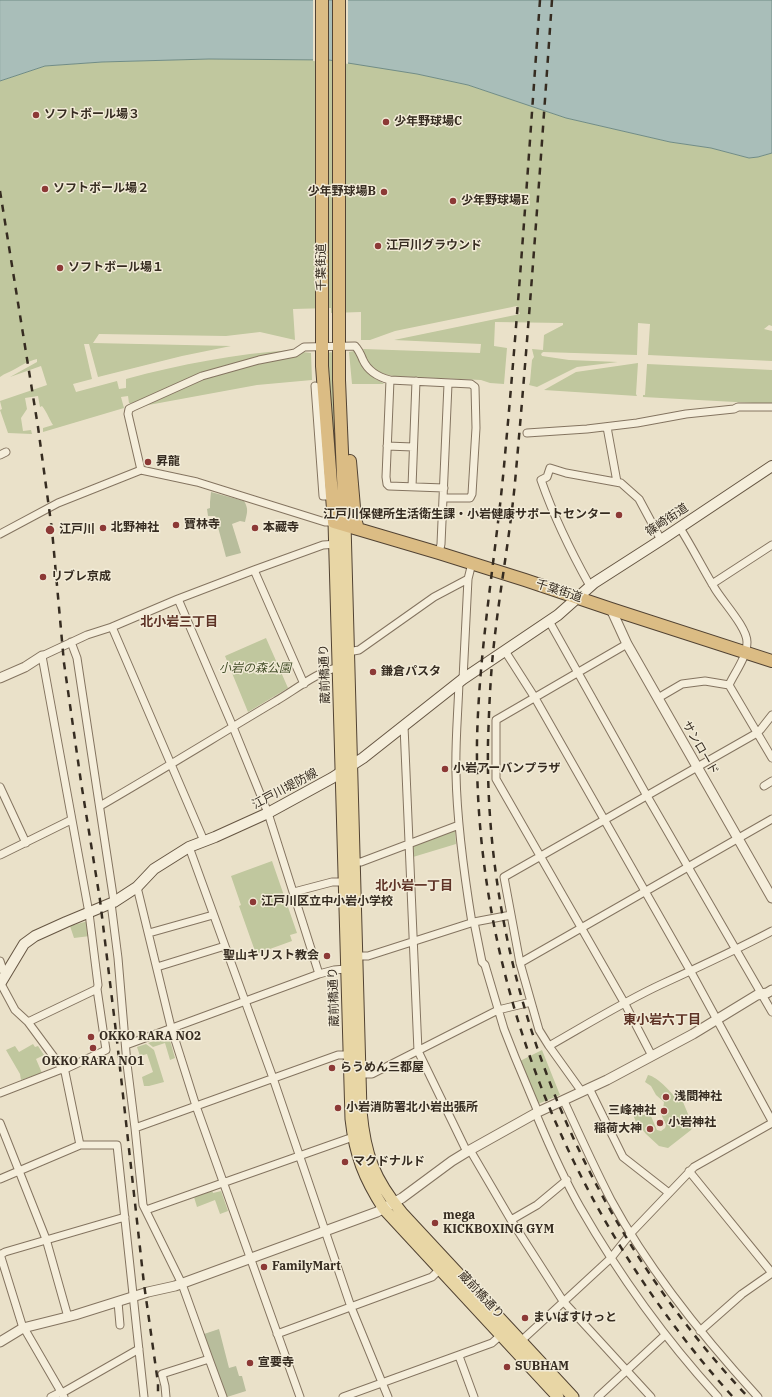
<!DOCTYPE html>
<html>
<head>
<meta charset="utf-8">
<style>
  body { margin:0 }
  canvas { display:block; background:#eae1c9 }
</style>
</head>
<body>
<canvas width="772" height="1397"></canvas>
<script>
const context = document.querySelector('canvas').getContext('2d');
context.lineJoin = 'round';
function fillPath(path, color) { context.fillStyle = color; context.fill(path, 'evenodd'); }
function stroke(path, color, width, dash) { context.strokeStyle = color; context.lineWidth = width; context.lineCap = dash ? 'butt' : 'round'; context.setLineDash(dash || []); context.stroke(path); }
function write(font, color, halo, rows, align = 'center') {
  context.font = font + ' "IBM Plex Serif","Noto Sans JP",serif'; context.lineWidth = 3; context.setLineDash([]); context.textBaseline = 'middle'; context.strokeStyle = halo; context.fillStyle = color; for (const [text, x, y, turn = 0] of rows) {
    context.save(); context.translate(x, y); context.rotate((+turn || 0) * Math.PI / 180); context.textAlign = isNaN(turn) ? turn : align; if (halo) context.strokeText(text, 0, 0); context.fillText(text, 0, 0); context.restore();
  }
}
const green = new Path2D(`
  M209,59l120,1 30,4 58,10 51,11 98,33 104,24 41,6 38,10 9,-1 14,-4v173l-3,-1 -5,4 8,2v30l-124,-6 2,-31 -12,-1 -1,32 -94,-3 -2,2 1,2 27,4 49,2 -41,5 -40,20 -8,-2 1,-3 2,-22 2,-3 -2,-8 11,1 1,-15 19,-10v-2l-68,-1 -1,24 13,2 -3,36 -14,-1 -9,-3 -87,-4c-16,-2 -27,-10 -31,-27l117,4 1,-9 -87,-4 126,-26 -3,-8 -122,25 -25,9h-9v-28l-30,1v-5l-38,1 2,31 -35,-8 -34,4 -127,-2 -6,9 138,3 -49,10 -84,21 -9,-33h-5l8,35 -19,5 3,8 41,-11 2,8 7,-1v-9c56,-15 108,-25 167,-29l-40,8 -118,45h-6l-1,-7 -7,1 3,11 -81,24v-4l10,-3c-4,-6 -6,-13 -11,-19l-2,1 -2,-11 -13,2 2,11 -6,9 2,13 8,-1 1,4 -24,-1 -8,-23 2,-1 -2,-8 47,-16 -6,-19 -31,11 27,-15v-3c-11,3 -13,5 -22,10 -5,3 -10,4 -15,8v-296l45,-15 57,-4z
  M354,351l2,2c3,9 8,18 17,24 3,3 8,4 11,7h-32l-3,-32z
  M303,352l8,1 1,27 -55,5 -114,21 61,-28z
  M331,352l3,2 4,143 -1,-1 -9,-141v-2z
  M638,363l-2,31 1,2 -93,-6 32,-18z
  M647,364l125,6v34l-129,-7v-2h2z
  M266,638l22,50 -40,24 -23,-56z
  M455,830l1,14 -43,13v-11z
  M272,861l25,72 -7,2 2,6 -36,13 -17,-48 2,-1 -10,-29z
  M88,921l2,15 -16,2 -4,-12z
  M164,1037h5l6,21 -5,2 -5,-17 -12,4 -5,-4z
  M33,1044l2,3 3,-1 6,9 -8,4 6,14 -21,7 -1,-6 -14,-24 9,-4 4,6z
  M146,1044l8,6 10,32 -15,4h-5l-2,-9 11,-5 -6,-18 -7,2 -3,-9z
  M542,1050l18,45 -22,9 -18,-43z
  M648,1075c10,2 24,18 30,26l5,1 10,24 -2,4 -23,18 -9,-2 -13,-12 -10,-12 -4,-10 2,-6 5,1 4,8 7,-1 7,16 4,1 4,-3 1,-3 -4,-9 2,-14 -8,-7 -5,-9 -6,-4z
  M212,1190l1,3 8,-2 7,20 -8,3 -5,-14 -18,7 -3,-10z`);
const cemetery = new Path2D(`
  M211,492l33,9c5,8 3,12 1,21l-5,-1 -8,3 9,29 -15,4 -11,-41h-7l-1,-7 3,-1v-6z
  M219,1329l10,39 7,-2 3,10h3l4,15 -19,6 -23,-63z`);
const water = new Path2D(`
  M0,0h772v153l-14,4 -9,1 -38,-10 -41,-6 -104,-24 -98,-33 -51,-11 -88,-14 -120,-1 -107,3 -57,4 -45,15z`);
const pier = new Path2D(`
  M313,0h14v62l-14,-1z
  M334,0h14v64l-14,-2z`);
const minor = new Path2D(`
  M390,380l-4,97 1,7 2,2 55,2
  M315,386l8,110h9
  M607,427l10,55
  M527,433l60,-4 50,-6 49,-9 48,-5 4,-2h33
  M387,446l26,1
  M0,455l6,-3
  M141,470l-13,-56 1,-5 4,-2 69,-31 57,-16 36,-7 9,-6 51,-1c4,4 6,9 8,14 5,11 15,17 27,20l81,4 4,3 1,41 -4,66 -2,4h-27
  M412,487l4,-106
  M680,528c12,19 22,39 34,59 7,13 33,40 33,55 0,15 -12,30 -18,43l43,73
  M0,534l58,-31 83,-33 56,12 128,40h9
  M439,553l2,-9 7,-160
  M254,570l50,114
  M712,584l60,-39
  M590,586c-19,-34 -36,-69 -49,-106l6,-3 3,-9 16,5 55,10 18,16 22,41
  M178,599l55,128 35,86 51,161
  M549,621l98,175 125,216
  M112,627l92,214
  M71,642l6,16 37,244
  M627,644l-131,76v59l129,225 27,52
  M505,651l30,47 156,274 81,149
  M348,652l11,-2 75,-53 34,-18
  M463,679l5,-100 4,-16
  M459,682c-1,31 -4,62 -3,92 1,50 8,100 16,149
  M658,698l24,-14 23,-3 24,4
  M404,726l14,325 49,101
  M764,786l8,-5
  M0,787l26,56
  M100,806c59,-34 117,-70 176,-105 16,-9 44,-31 61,-33
  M189,847l84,231 78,229 37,90
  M0,855l71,-35
  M354,862h7l98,-37
  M137,887l34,140 25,79 104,291
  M294,892l38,-10h12
  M111,903l7,55 9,106 8,64 8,77 39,79 27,75 -47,15 3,12 1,11
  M474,922l8,40 3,3 19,64 11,28 23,55
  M149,933l64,-18
  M356,956h12l106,-34 37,-7
  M0,961l5,15
  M520,963l252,-144
  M157,967l68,-21
  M1,984l14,26 13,12 37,50 15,73
  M97,989l1,-4 -9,-72 -47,-257 45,-21 25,-8 66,-28 76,-29 69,-25 16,-1
  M28,1022l69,-33 9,61 -43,20
  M126,1045l193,-71 15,-4 12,-1
  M549,1046c37,-21 74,-44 113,-62 37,-17 74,-34 110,-53
  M360,1074h12l126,-64 33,-8
  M589,1088l34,69 46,36
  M582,1092l-33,-46 -10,-16 -19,-67 -16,-86 253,-144 4,-4 11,-14
  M0,1093l62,-24
  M564,1101c15,33 30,66 47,99 39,72 92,137 147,197
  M536,1114c13,31 27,63 44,93 39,68 85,132 138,190
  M0,1123l46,116 22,78
  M135,1128l203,-73h11
  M470,1150l41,70 52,81 88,96
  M689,1171l83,102
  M0,1179l80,-34h37l27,252
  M146,1210l207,-73
  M511,1220l26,-15 30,-25
  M0,1254l23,74
  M0,1255l5,-3 120,-35
  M118,1302l2,23
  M24,1328l40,69
  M700,1331l42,-37 30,-21
  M277,1334l155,-57 8,-8
  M521,1341l90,-83 20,-25 63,-66 78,-44
  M459,1356l15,41
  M209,1359l14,38
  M62,1393l77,-44
  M51,1397l10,-5
  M343,1397l149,-54 9,-8
  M598,1397l67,-62`);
const tertiary = new Path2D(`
  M611,609l16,35 145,254
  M0,678l25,-11 17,-11
  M0,1342l23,-14 52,-13 73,-23 27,-6 202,-74 25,-14 50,-37 18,-11 68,-38 69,-32 86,-46 64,-39 10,-2 5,-3`);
const secondary = new Path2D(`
  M0,984l24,-40 11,-8 31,-14 48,-20 23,-15 17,-18 35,-22 26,-10 53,-24 64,-35 31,-20 100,-79 95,-64 36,-32 67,-43 111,-74`);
const primary = new Path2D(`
  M334,522l17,597c4,36 13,59 33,90l174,188
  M345,524l16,587c4,44 13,68 41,102l171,184`);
const trunk = new Path2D(`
  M322,0v366l12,156 105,31 86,27 86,29 161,52
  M339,0v380l6,144
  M350,461l5,58 3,10`);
const rail = new Path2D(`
  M540,0c-11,152 -21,304 -35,455 -8,95 -26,190 -28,286 -3,242 95,478 256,656
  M552,0c-11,157 -22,314 -36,471 -5,61 -17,121 -23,182 -3,30 -4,59 -5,89 -4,242 95,480 260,655
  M0,191l38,236 14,103 12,133 17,119 19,118 16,132 28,252 14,99v14`);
const markers = [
  [36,115,4,"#8c3936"],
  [386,122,4,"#8c3936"],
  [45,189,4,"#8c3936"],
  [384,192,4,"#8c3936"],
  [453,201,4,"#8c3936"],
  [378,246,4,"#8c3936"],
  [60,268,4,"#8c3936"],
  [148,462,4,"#8c3936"],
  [619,515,4,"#8c3936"],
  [176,525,4,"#8c3936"],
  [103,528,4,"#8c3936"],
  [255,528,4,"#8c3936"],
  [50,530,5,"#8c3936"],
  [43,577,4,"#8c3936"],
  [373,672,4,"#8c3936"],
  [445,769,4,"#8c3936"],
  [253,902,4,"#8c3936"],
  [327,956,4,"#8c3936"],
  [91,1037,4,"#8c3936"],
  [93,1048,4,"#8c3936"],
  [332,1068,4,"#8c3936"],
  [666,1097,4,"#8c3936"],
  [338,1108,4,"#8c3936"],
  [664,1111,4,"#8c3936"],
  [660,1123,4,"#8c3936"],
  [650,1129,4,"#8c3936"],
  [345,1162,4,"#8c3936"],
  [435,1223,4,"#8c3936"],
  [264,1267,4,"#8c3936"],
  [525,1318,4,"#8c3936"],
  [250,1363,4,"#8c3936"],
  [507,1367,4,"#8c3936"]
];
const poiNames = [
  ["ソフトボール場３",44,115],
  ["少年野球場C",394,122],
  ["ソフトボール場２",53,189],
  ["少年野球場B",376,192,"right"],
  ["少年野球場E",461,201],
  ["江戸川グラウンド",386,246],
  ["ソフトボール場１",68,268],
  ["昇龍",156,462],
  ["江戸川保健所生活衛生課・小岩健康サポートセンター",611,515,"right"],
  ["寶林寺",184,525],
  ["北野神社",111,528],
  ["本藏寺",263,528],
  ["江戸川",59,530],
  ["リブレ京成",51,577],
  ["鎌倉パスタ",381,672],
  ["小岩アーバンプラザ",453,769],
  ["江戸川区立中小岩小学校",261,902],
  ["聖山キリスト教会",319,956,"right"],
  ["OKKO RARA NO2",99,1037],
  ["OKKO RARA NO1",93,1062,"center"],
  ["らうめん三都屋",340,1068],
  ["浅間神社",674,1097],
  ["小岩消防署北小岩出張所",346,1108],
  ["三峰神社",656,1111,"right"],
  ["小岩神社",668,1123],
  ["稲荷大神",642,1129,"right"],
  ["マクドナルド",353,1162],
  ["mega",443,1216],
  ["KICKBOXING GYM",443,1230],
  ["FamilyMart",272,1267],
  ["まいばすけっと",533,1318],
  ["宣要寺",258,1363],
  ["SUBHAM",515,1367]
];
const streetNames = [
  ["千葉街道",322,267,-90],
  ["篠崎街道",667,520,-34],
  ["千葉街道",559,591,18],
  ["蔵前橋通り",325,674,-92],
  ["サンロード",700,748,60],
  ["江戸川堤防線",285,789,-28],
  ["蔵前橋通り",334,997,-92],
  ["蔵前橋通り",481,1295,47]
];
const parkNames = [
  ["小岩の森公園",255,669]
];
const neighbourhoodNames = [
  ["北小岩三丁目",179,622],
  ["北小岩一丁目",414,886],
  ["東小岩六丁目",662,1020]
];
fillPath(green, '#c0c79e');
fillPath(cemetery, '#b8bd9c');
fillPath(water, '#a9beb9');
stroke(water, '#708c86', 1);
fillPath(pier, '#eae1c9');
stroke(minor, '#847460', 9);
stroke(tertiary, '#847460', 11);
stroke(secondary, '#665643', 12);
stroke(primary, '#524333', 13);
stroke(trunk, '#524333', 14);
stroke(minor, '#f5eedb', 7);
stroke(tertiary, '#f5eedb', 9);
stroke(secondary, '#f5eedb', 10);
stroke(primary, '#e8d6a5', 11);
stroke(trunk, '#dbbc84', 12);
stroke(rail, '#362c21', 2.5, [7, 7]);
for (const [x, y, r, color] of markers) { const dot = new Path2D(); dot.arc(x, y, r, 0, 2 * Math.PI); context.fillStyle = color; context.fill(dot); stroke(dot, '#f2ebd7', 1.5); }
write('bold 12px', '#362c21', '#f2ebd7', poiNames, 'left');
write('12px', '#362c21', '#f2ebd7', streetNames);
write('italic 12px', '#45502a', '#f2ebd7', parkNames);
write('bold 13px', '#5e3326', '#f2ebd7', neighbourhoodNames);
</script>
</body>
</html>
